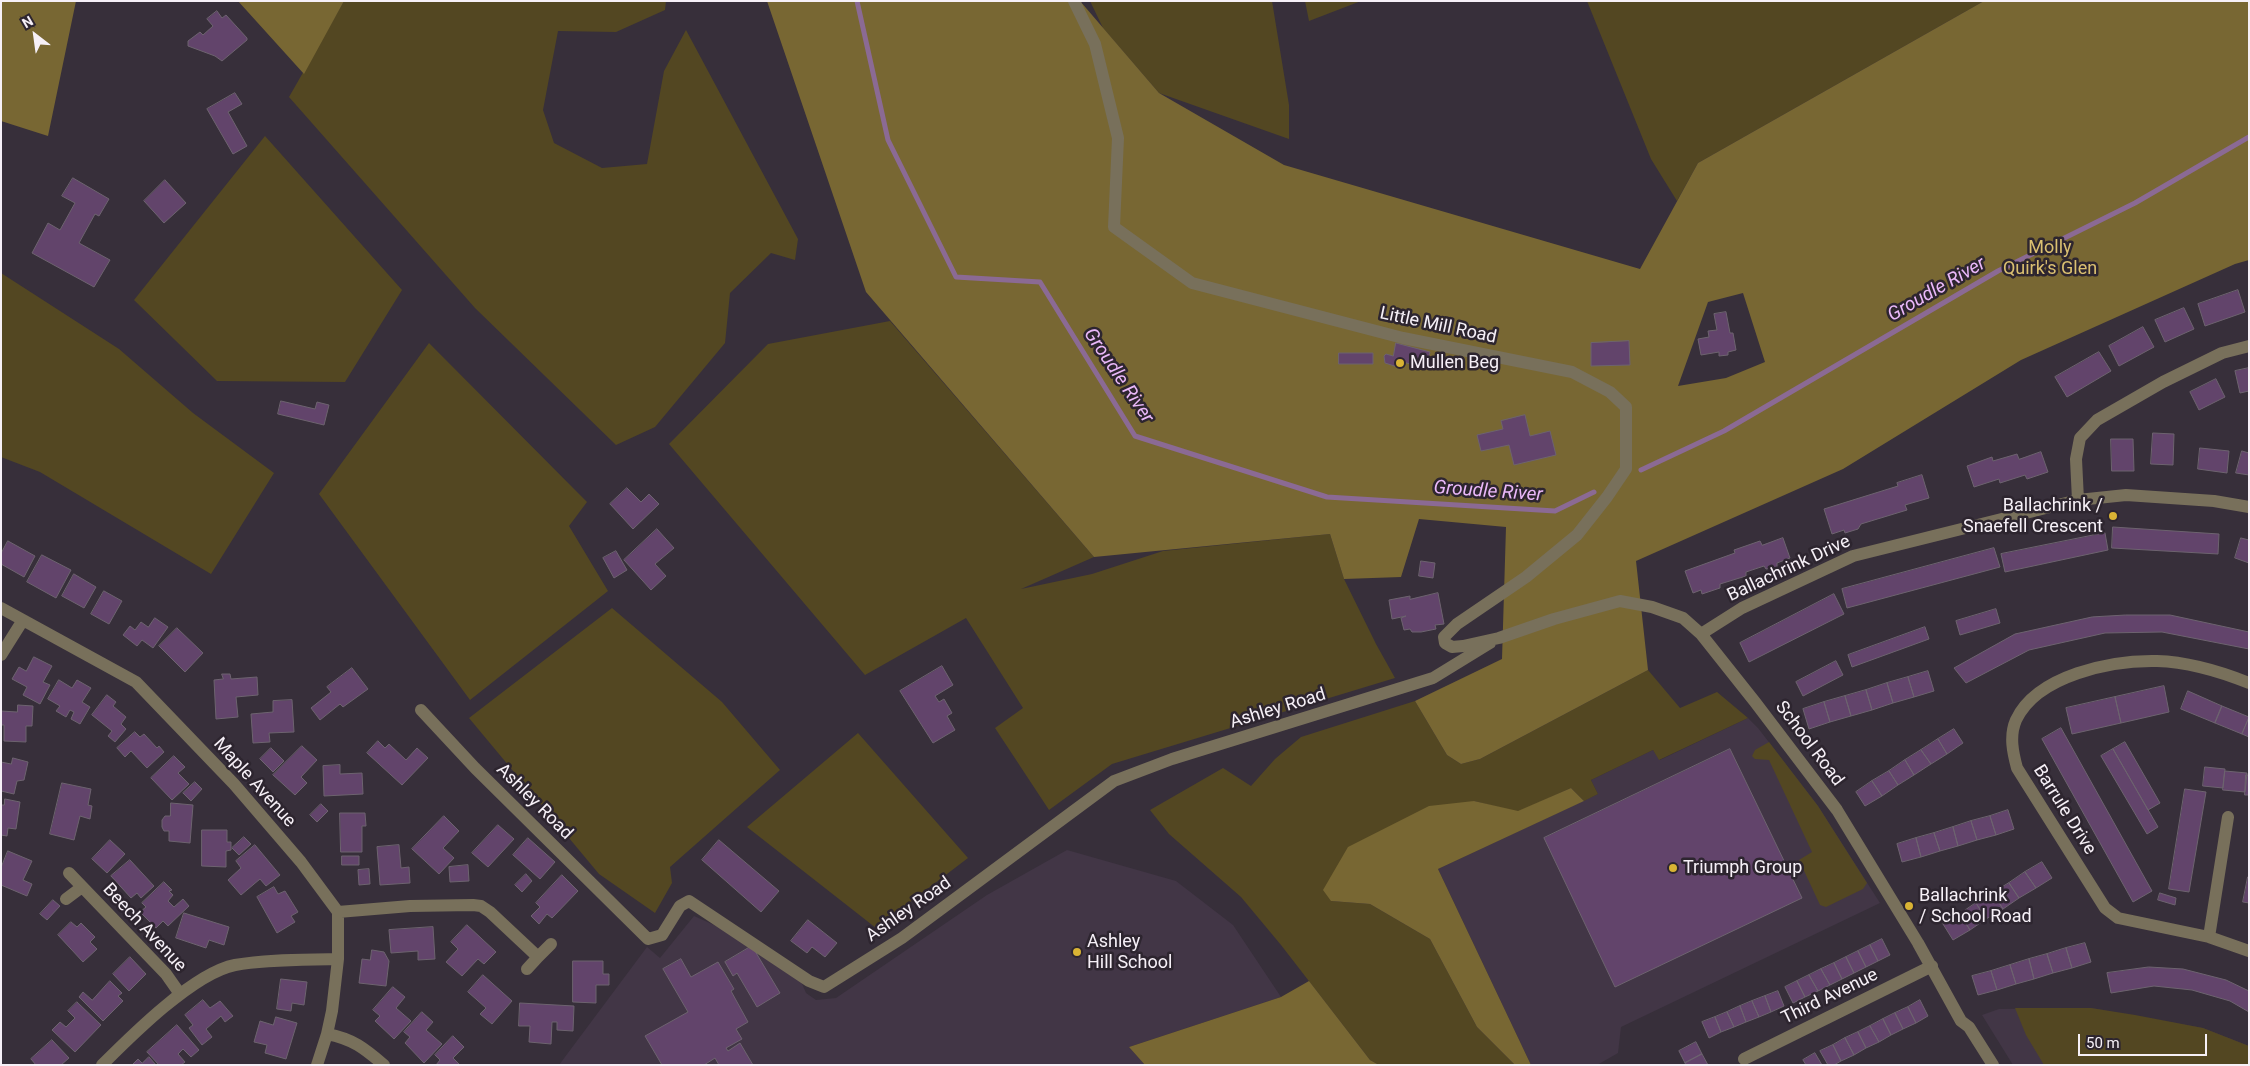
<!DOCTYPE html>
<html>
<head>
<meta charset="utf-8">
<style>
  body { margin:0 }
  #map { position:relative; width:2250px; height:1066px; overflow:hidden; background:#372f3a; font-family:Roboto,sans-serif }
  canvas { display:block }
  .frame { position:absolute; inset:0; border:2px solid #f6f0f7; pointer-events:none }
  .north { position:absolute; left:10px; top:10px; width:50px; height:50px; -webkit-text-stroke:4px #2d252f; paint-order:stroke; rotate:330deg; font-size:14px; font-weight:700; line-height:20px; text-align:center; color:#f6f0f7 }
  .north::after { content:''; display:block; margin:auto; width:18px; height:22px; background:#f6f0f7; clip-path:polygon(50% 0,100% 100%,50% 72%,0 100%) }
  .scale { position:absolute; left:2078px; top:1034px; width:129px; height:22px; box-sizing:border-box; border:2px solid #f6f0f7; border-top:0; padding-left:6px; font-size:15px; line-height:18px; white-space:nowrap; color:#f6f0f7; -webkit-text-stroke:4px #2d252f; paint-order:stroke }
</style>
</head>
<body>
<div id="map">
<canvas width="2250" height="1066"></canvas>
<div class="frame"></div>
<div class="north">N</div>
<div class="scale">50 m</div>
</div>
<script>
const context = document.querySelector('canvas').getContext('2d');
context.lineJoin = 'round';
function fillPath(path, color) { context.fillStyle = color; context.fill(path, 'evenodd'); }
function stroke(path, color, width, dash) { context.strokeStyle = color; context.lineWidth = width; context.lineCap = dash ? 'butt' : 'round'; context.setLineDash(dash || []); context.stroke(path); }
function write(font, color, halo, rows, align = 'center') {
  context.font = font + ' Roboto,sans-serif'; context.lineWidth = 5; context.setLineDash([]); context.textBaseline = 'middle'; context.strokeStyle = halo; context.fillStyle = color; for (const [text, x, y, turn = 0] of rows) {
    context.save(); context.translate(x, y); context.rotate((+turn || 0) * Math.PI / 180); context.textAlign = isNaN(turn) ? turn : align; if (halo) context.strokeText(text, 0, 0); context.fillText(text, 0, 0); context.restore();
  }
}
const built = new Path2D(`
  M1748,718l10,10 60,78 62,97 -259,124 -3,26 -21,12h-66l-93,-196 160,-75 -7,-14 62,-30 7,10z
  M1067,850l109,31 57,44 48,72 -152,50 16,18h-586l88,-118 13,11 34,-42 29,13 77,50 6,14 10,7 20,-2 151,-103z
  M2091,1008l112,20 46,18v19h-236l-31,-50 17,-6z`);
const green = new Path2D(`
  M344,1h322l-1,9 -49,22 -58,-1 -15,79 11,33 48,25 45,-4 17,-93 22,-41 112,209 -3,21 -24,-7 -41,40 -5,50 -70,84 -39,18 -141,-137 -186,-211z
  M1090,1h182l17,104v34l-130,-46 -56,-65z
  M1305,1h56l-52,20z
  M1587,1h397l-286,162 -21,38 -26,-42z
  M265,136l137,154 -57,92 -128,-1 -83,-81z
  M1,273l118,76 74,64 81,60 -63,101 -171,-102 -39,-15z
  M890,321l204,236 -73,32 71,-15 71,-23 167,-17 14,45 32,65 19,34 -283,86 -63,46 -54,-82 28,-20 -57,-90 -101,57 -196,-231 99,-100z
  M429,343l158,159 -18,24 39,65 -138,109 -151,-206z
  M612,608l110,94 58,68 -110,97 2,16 -17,30 -56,-39 -130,-156z
  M1648,670l32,38 37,-16 31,26 -89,42 -6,-10 -62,30 7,14 -14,7 -13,-13 -53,24 -44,-11 -143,100 39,3 60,35 47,88 38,38h-136l-9,-5 -89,-115 -40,-48 -72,-63 -19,-24 73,-42 28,18 24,-27 26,-22 114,-36 32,54 14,9 19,-5z
  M858,733l110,125 -92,70 -129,-101z
  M1769,742l49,64 49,77 -4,6 -37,18 -6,-2 -21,-45 13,-8 -43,-92 -14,-1 -3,-3 3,-6z
  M2015,1008h76l44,7 68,13 46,18v19h-205l-18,-30z`);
const forest = new Path2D(`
  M1,1h75l-28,135 -47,-15z
  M238,1h106l-40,73z
  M767,1h313l79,92 125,72 356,104 58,-106 286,-162h265v259l-14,4 -214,96 -178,109 -207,92 12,109 -168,89 -19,5 -14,-9 -32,-54 87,-42 4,-132 -87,-8 -18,58 -57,2 -14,-45 -236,23 -228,-265zM1743,293l22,69 -39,16 -48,8 30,-84z
  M1571,788l13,13 -146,68 93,196h-16l-38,-38 -47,-88 -60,-35 -39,-3 -8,-11 25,-43 81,-41 45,-5 44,10z
  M1309,981l61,79 9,5h-234l-16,-18 152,-50z`);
const stream = new Path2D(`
  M857,1l31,139 68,137 84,5 95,154 192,61 228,14 39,-19
  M1641,470l83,-39 274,-160 137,-68 114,-66`);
const building = new Path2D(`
  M217,11l5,7 4,-3 21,23v2l-25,21 -7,-5 -27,-10v-5l12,-9 3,3 10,-9 -6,-7z
  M235,93l7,11 -14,8 19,34 -14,8 -26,-45z
  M73,178l36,21 -10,17 -4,-2 -16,29 31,17 -16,27 -62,-34 16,-30 12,7 15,-27 -13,-7z
  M165,180l21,23 -22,20 -20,-22z
  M2238,290l7,22 -40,14 -7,-22z
  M2184,308l10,21 -29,13 -10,-22z
  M1726,312l4,21h3l3,17 -8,2v3l-9,1v-4l-18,3 -3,-16 11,-2 -1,-6 9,-1 -3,-16z
  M2143,327l11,20 -35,19 -10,-20z
  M1629,341l1,24 -39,1v-23z
  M1396,343l34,9 -5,16 -22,-6 -2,6 -16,-5 -1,-7 2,-2 7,2z
  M2099,352l12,19 -44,26 -12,-20z
  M1339,353h34v11h-34z
  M2249,368v23l-9,2 -5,-22z
  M2216,379l9,18 -26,13 -9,-18z
  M281,401l34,8 2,-7 12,3 -5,20 -46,-11z
  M1525,415l5,21 20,-5 6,24 -42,10 -5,-20 -28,6 -4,-16 26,-6 -2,-8z
  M2153,433l21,1 -1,31 -22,-1z
  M2111,439h22l1,32h-22z
  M2200,448l29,3 -2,22 -29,-4z
  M2242,451l7,2v22l-13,-2z
  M2041,452l7,20 -21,7 -2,-4 -25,8 -1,-4 -25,8 -7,-21 25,-9 1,4 24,-7 2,5z
  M1922,475l7,23 -24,7 2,5 -46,14 -3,5 -13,4 -1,-3 -12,4 -8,-25 74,-23 -1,-3z
  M627,488l14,14 8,-8 10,10 -26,25 -23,-25z
  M2113,527l106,7 -1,20 -106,-6z
  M657,529l17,19 -19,16 11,12 -15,14 -27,-30z
  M2105,533l3,17 -103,22 -4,-18z
  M1783,538l7,20 -13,5v4l-11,2 -2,-3 -18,6v4l-26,8v4l-18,6 -1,-4 -8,3 -8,-22 50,-18 -1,-3 26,-9 2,4z
  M2241,538l8,2v23l-14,-5z
  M8,541l27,15 -11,21 -23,-13v-10z
  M1994,548l6,19 -153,41 -5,-19z
  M616,551l11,19 -13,8 -11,-20z
  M42,555l29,15 -15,28 -29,-16z
  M1421,561l14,2 -2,15 -14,-2z
  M74,574l22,13 -12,21 -22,-12z
  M104,591l18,10 -13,23 -18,-10z
  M1438,593l6,31 -9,1 1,4 -15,3h-9l-2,-3 -6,1 -3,-12 5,-2 -14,3 -3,-19 21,-4v3z
  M1834,594l10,20 -95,48 -9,-19z
  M1996,609l4,14 -40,12 -4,-14z
  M2126,615h44l79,17v17l-87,-17 -57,1 -76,17 -63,33 -12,-15 61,-34 77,-17z
  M155,618l13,9 -15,21 -11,-8 -5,6 -14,-11 7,-9 5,4 6,-8 7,5z
  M1925,627l4,12 -77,28 -4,-12z
  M177,628l26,25 -18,19 -26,-26z
  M34,657l18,9 -9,16 7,3 -10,19 -17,-9 4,-8 -15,-8 7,-12 7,4z
  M1836,661l7,14 -40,21 -7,-14z
  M942,666l11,19 -18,11 4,6 5,-3 8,14 -5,3 8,14 -22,13 -33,-52z
  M352,668l16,21 -25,18 -3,-3 -20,16 -9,-12 20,-16 -4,-5z
  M1928,671l6,20 -20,6 -6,-20z
  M222,674h8l1,5 26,-2 1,18 -22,2 2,20 -22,2 -2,-39 9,-1z
  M1908,677l6,20 -21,6 -6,-20z
  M59,680l13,8 5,-8 14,8 -9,14 8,5 -10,17 -9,-5 3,-7 -4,-2 -4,7 -10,-6 4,-5 -12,-7z
  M1887,683l6,20 -21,7 -6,-20z
  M2164,686l5,26 -48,11 -6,-26z
  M1866,690l6,20 -21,6 -6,-20z
  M2188,691l34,15 -7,17 -34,-14z
  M107,695l9,7 -3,4 13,11 -5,7 5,5 -11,13 -7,-6 4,-5 -20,-16z
  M1845,696l6,20 -21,6 -6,-20z
  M2115,697l6,26 -49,11 -6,-26z
  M292,700l2,32 -25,1 1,9 -17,1 -2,-29 22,-2v-11z
  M1824,702l6,20 -21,7 -6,-20z
  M18,705l15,1 -1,20h-6v16l-22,-1v-16h-3v-14l16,1z
  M2222,706l27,11 -7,17 -27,-11z
  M2249,718v19l-7,-3z
  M2061,728l91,163 -19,11 -91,-163z
  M1954,729l9,14 -16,11 -9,-15z
  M135,732l5,5 4,-3 13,14 2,-2 5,6 -17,16 -16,-17 -6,6 -8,-9z
  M1938,739l9,15 -16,10 -10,-14z
  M378,741l7,7 4,-4 17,16 11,-12 11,10 -26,27 -35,-32z
  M2125,742l35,61 -12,7 -35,-61z
  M302,746l15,14 -16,17 6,6 -12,12 -22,-20z
  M271,748l13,13 -11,11 -13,-13z
  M1730,749l72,149 -187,89 -71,-149z
  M2113,749l45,78 -11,7 -46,-78z
  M1921,750l10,14 -17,11 -9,-15z
  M174,756l11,11 -7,6 11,11 -17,16 -21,-22z
  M13,758l15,4 -4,18 -7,1 -3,13 -13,-3v-29l10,2z
  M1905,760l9,15 -16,10 -9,-14z
  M340,765v9l22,-1 1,21 -39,2 -1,-30z
  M2205,767l20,2 -2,19 -20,-2z
  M1889,771l9,14 -16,11 -10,-15z
  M2225,771l22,2 -2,19 -22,-2z
  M2246,775h3v20h-4z
  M1872,781l10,15 -17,10 -9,-14z
  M195,782l7,7 -11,12 -8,-8z
  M62,783l29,6 -3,16 4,1 -2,13 -10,-3 -6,24 -24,-6z
  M2185,789l21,3 -17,100 -20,-3z
  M5,799l15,3 -4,27 -8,-1 -1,8 -6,-1v-30h3z
  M171,803l22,2 -3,38 -21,-2v-10h-5l-2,-4v-7l3,-4h5z
  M321,804l7,7 -11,11 -7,-7z
  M2008,810l6,19 -18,6 -6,-19z
  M340,813h25l1,13h-4v26h-21z
  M444,816l15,15 -16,17 11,10 -15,16 -27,-25z
  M1990,816l6,19 -19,5 -6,-19z
  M1971,821l6,19 -19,6 -5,-19z
  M498,825l16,14 -26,28 -16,-14z
  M1953,827l5,19 -18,5 -6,-18z
  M202,830h25v12h4v8l-5,1v16l-24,-1z
  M1934,833l6,18 -19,6 -5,-19z
  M244,837l7,7 -12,11 -7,-7z
  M528,838l27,24 -15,17 -27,-24z
  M1916,838l5,19 -19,5 -5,-18z
  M110,840l15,14 -18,19 -15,-14z
  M719,840l60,51 -18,21 -59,-52z
  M255,845l25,30 -14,11 -6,-7 -19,16 -13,-15 13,-12 -5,-7z
  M399,845l2,23 8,-1 1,16 -30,2 -3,-38z
  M8,851l24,10 -9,19 9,4 -5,12 -26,-11v-17z
  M342,856h17v9h-17z
  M130,860l24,26 -13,12 -4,-5 -6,5 -20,-22z
  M2042,862l10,16 -16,10 -11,-16z
  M468,865l1,16 -19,1 -1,-15z
  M369,869l1,15 -11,1 -1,-15z
  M2025,872l11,16 -17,10 -10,-15z
  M526,874l6,7 -10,11 -7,-7z
  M562,875l16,16 -26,27 -5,-4 -8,10 -8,-8 9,-9 -4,-4z
  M2248,877h1v26l-6,-1z
  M164,882l8,8 -3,1 4,4 -5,6 6,6 9,-8 6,7 -21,20 -5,-5 -7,7 -16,-16 6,-5 -4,-4z
  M2009,883l10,15 -16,11 -10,-16z
  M274,887l4,7 7,-3 13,21 -7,4 4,6 -18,11 -20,-36z
  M1993,893l10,16 -17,10 -10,-16z
  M2160,893l16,5 -1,7 -17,-5z
  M53,900l7,6 -13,14 -7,-6z
  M1976,903l10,16 -16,11 -10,-16z
  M184,913l45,14 -5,18 -15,-5 -3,8 -30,-10z
  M1960,914l10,16 -17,10 -10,-16z
  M808,920l29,23 -12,14 -13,-10 -5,6 -16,-12z
  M71,922l6,5 4,-4 14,14 -5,5 7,7 -14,13 -25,-27z
  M467,925l29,27 -12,12 -6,-5 -16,17 -16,-14 12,-13 -7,-7z
  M433,927l2,32 -17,1v-9l-27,2 -2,-23z
  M1882,939l8,16 -12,6 -8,-16z
  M2085,943l6,19 -19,6 -6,-20z
  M1870,945l8,16 -12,6 -8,-16z
  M752,946l28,47 -23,14 -20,-34 -4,3 -8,-14z
  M2066,948l6,20 -19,5 -6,-19z
  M372,950l12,2 5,9 -3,25 -27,-3 3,-24 8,1z
  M1858,951l8,16 -12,6 -8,-16z
  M2047,954l6,19 -19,6 -5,-20z
  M130,957l16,17 -17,17 -16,-17z
  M1846,957l8,16 -12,6 -8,-16z
  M681,959l10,18 27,-15 16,27 -3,2 17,31 -12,7 6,10 -16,9 2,3 12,-8 13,22h-34l-4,-7 -11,7h-42l-17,-29 43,-24 -25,-43z
  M2029,959l5,20 -18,5 -6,-19z
  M573,961h30v13h6v11h-13v18l-23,-1z
  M1834,963l8,16 -12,6 -9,-16z
  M2010,965l6,19 -19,6 -6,-19z
  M2149,967l34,2 43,11 23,11v21l-19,-11 -38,-11 -38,-4 -43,7 -4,-20z
  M1821,969l9,16 -12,6 -9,-16z
  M1991,971l6,19 -19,5 -6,-19z
  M483,975l29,26 -20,23 -12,-10 6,-6 -18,-16z
  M1809,975l9,16 -13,6 -8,-16z
  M281,979l26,3 -3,23 -12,-2 -1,8 -14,-2z
  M110,981l12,12 -4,3 5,5 -20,20 -24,-24 4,-5 9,8z
  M1797,981l8,16 -12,6 -8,-16z
  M393,987l12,10 -9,11 15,13 -17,18 -19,-18 5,-5 -7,-6z
  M1778,991l6,15 -13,6 -6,-16z
  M1765,996l6,16 -12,5 -7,-16z
  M203,1000l7,8 10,-7 13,15 -8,6 -4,-6 -15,13 6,8 -10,8 -13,-17 4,-3 -8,-10z
  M1920,1000l8,16 -12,7 -8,-16z
  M1752,1001l7,16 -13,5 -6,-16z
  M77,1002l24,23 -26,27 -23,-22 8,-8 6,5 9,-9 -7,-7z
  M520,1003l54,3 -1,25 -16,-1v-8h-5l-1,22 -22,-2 1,-16h-11z
  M1740,1006l6,16 -12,5 -7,-15z
  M1908,1007l8,16 -13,6 -8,-16z
  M422,1012l11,10 -7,8 16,14 -18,19 -19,-20 5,-6 -6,-5z
  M1727,1012l7,15 -13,5 -6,-15z
  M1895,1013l8,16 -12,6 -8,-16z
  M276,1017l21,6 -11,36 -21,-6 2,-8 -13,-3 6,-21 13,4z
  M1715,1017l6,15 -12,6 -7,-16z
  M1883,1019l8,16 -12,7 -9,-16z
  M177,1025l22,25 -8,7 -8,-8 -5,5 7,8 -4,3h-22l-12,-13z
  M1870,1026l9,16 -13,6 -8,-16z
  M1858,1032l8,16 -12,7 -9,-17z
  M453,1036l11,11 -11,11 7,7h-24l4,-5 -5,-5z
  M1845,1038l9,17 -13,6 -8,-16z
  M52,1040l17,18 -8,7h-25l-5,-6z
  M1696,1042l6,12 -17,9 -6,-12z
  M1833,1045l8,16 -7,4h-6l-8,-14z
  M1815,1053l7,12h-16l-3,-5z
  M1702,1054l6,11h-22l-1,-2z
  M149,1057l7,8h-24l6,-6 4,4z`);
const minor = new Path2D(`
  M1074,1l21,43 23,94 -4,89 78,56 211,55 169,34 38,20 16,15v62l-19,28 -30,38 -51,42 -69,47 -13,13 1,6 7,4 11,-1 36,-8 55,-19 66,-18 32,6 31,11 18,16 54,68 82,108 81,133 43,78 8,6 24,38
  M2078,500l-2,-41 4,-21 17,-18 66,-38 59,-29 27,-7
  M1,608l135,74 98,102 67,78 37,50v47l-6,52 -5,23 -10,31
  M1701,634l41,-26 111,-52 225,-56 48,-5 88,6 35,6
  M1,655l22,-35
  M2249,683c-30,-12 -60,-21 -92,-22 -45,-1 -120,14 -141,59 -7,16 -3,33 1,48l88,140 13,10 91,19 40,14
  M421,710l54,58 173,171 14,-4 18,-29 9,-5 120,80 15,6 78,-49 212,-157 58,-22 261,-81 57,-35
  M69,873l97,101 14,20
  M66,899l16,-12
  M338,912l72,-6 63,-1 8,1 9,6 48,45 13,-13
  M2209,937l19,-120
  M527,969l11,-12
  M327,1034c26,5 37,14 57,31
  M1744,1059l188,-93
  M102,1065c30,-30 92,-92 133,-100 34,-6 69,-5 103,-6`);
const markers = [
  [1400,363,5,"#d9b334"],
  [2113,516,5,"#d9b334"],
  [1673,868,5,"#d9b334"],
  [1909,906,5,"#d9b334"],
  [1077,952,5,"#d9b334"]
];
const parkNames = [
  ["Molly",2050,248],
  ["Quirk's Glen",2050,269]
];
const streetNames = [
  ["Little Mill Road",1438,326,12],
  ["Ballachrink Drive",1789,569,-25],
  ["Ashley Road",1278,709,-17],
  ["School Road",1809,744,53],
  ["Maple Avenue",254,783,48],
  ["Ashley Road",534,802,45],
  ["Barrule Drive",2064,810,58],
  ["Ashley Road",909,910,-35],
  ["Beech Avenue",144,928,47],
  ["Third Avenue",1830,997,-26]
];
const poiNames = [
  ["Mullen Beg",1410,363],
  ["Ballachrink /",2103,506,"right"],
  ["Snaefell Crescent",2103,527,"right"],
  ["Triumph Group",1683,868],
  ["Ballachrink",1919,896],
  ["/ School Road",1919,917],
  ["Ashley",1087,942],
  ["Hill School",1087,963]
];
const waterNames = [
  ["Groudle River",1937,290,-30],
  ["Groudle River",1118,376,56],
  ["Groudle River",1488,492,4]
];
fillPath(built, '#423646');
fillPath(green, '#534722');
fillPath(forest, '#786733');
stroke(stream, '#8b6a94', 5);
fillPath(building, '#62446b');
stroke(building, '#6d636f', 1);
stroke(minor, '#78705b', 12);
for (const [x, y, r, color] of markers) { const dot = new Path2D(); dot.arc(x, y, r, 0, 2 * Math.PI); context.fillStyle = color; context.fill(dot); stroke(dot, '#2d252f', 2); }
write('18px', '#dbc071', '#2d252f', parkNames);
write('18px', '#f6f0f7', '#2d252f', streetNames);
write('18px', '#f6f0f7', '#2d252f', poiNames, 'left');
write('italic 19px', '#eab8f9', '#2d252f', waterNames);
</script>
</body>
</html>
